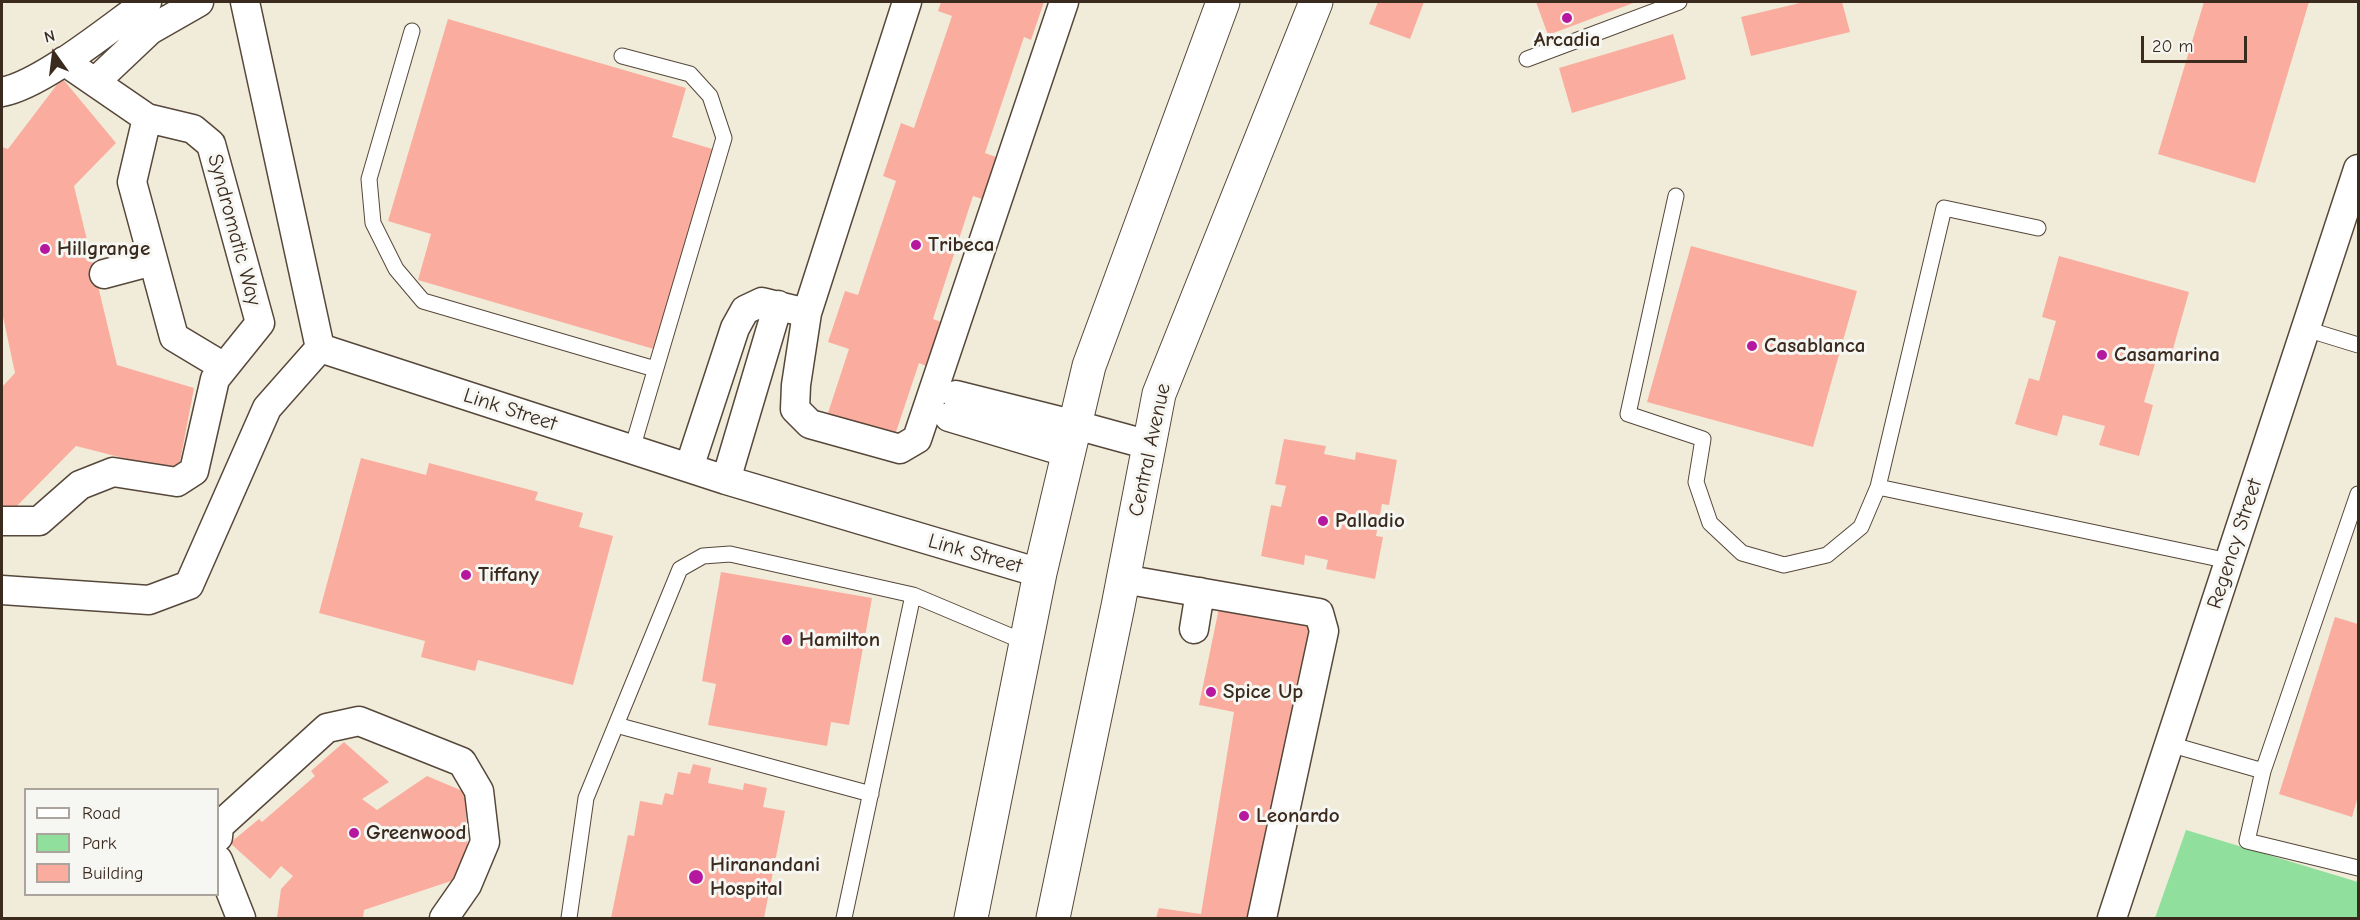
<!DOCTYPE html>
<html>
<head>
<meta charset="utf-8">
<style>
  body { margin:0 }
  #map { position:relative; width:2360px; height:920px; overflow:hidden; background:#f0ecd9; font-family:"Comic Neue",sans-serif }
  canvas { display:block }
  .frame { position:absolute; inset:0; border:3px solid #3b2a1e; pointer-events:none }
  .legend { position:absolute; left:24px; top:788px; width:195px; height:108px; box-sizing:border-box; background:#f6f6f2; border:2px solid #aba49d; margin:0; padding:8px 10px; list-style:none; font-size:18px; color:#3b2a1e }
  .legend li { display:flex; align-items:center; gap:12px; height:30px }
  .legend b { width:30px; border:2px solid #aba49d }
  .north { position:absolute; left:24px; top:24px; width:60px; height:60px; -webkit-text-stroke:4px #f6f6f2; paint-order:stroke; rotate:346deg; font-size:16px; font-weight:700; line-height:24px; text-align:center; color:#3b2a1e }
  .north::after { content:''; display:block; margin:auto; width:21px; height:27px; background:#3b2a1e; clip-path:polygon(50% 0,100% 100%,50% 72%,0 100%) }
  .scale { position:absolute; left:2141px; top:36px; width:106px; height:27px; box-sizing:border-box; border:3px solid #3b2a1e; border-top:0; padding-left:8px; font-size:18px; line-height:21px; white-space:nowrap; color:#3b2a1e; -webkit-text-stroke:4px #f6f6f2; paint-order:stroke }
</style>
</head>
<body>
<div id="map">
<canvas width="2360" height="920"></canvas>
<div class="frame"></div>
<ul class="legend">
<li><b style="height:8px;background:#fff"></b>Road</li>
<li><b style="height:16px;background:#91df9d"></b>Park</li>
<li><b style="height:16px;background:#faad9e"></b>Building</li>
</ul>
<div class="north">N</div>
<div class="scale">20 m</div>
</div>
<script>
const context = document.querySelector('canvas').getContext('2d');
context.lineJoin = 'round';
function fillPath(path, color) { context.fillStyle = color; context.fill(path, 'evenodd'); }
function stroke(path, color, width, dash) { context.strokeStyle = color; context.lineWidth = width; context.lineCap = dash ? 'butt' : 'round'; context.setLineDash(dash || []); context.stroke(path); }
function write(font, color, halo, rows, align = 'center') {
  context.font = font + ' "Comic Neue",sans-serif'; context.lineWidth = 6; context.setLineDash([]); context.textBaseline = 'middle'; context.strokeStyle = halo; context.fillStyle = color; for (const [text, x, y, turn = 0] of rows) {
    context.save(); context.translate(x, y); context.rotate((+turn || 0) * Math.PI / 180); context.textAlign = isNaN(turn) ? turn : align; if (halo) context.strokeText(text, 0, 0); context.fillText(text, 0, 0); context.restore();
  }
}
const green = new Path2D(`
  M2186,830l172,52v36h-203z`);
const building = new Path2D(`
  M941,2h103l-13,38 -7,-3 -39,116 11,4 -14,42 -9,-3 -40,123 8,3 -15,44 -7,-3 -24,72 -67,-22 21,-64 -21,-7 17,-51 13,4 38,-114 -13,-5 18,-53 13,5 38,-112 -14,-5z
  M1378,2h46l-14,37 -41,-15z
  M1536,2h100l-88,33z
  M1804,2h38l8,30 -99,24 -10,-39z
  M2204,2h105l-54,181 -97,-29z
  M448,19l238,69 -14,49 44,13 -59,200 -239,-70 13,-46 -43,-13z
  M1673,34l13,45 -114,34 -13,-45z
  M62,78l54,65 -42,43 43,179 77,23 -16,84 -102,-26 -67,68 -7,-8v-119l13,-14 -13,-61v-165l6,2z
  M1691,246l166,45 -44,156 -166,-45z
  M2059,256l130,36 -18,64 -13,-3 -14,49 9,3 -14,51 -40,-11 6,-19 -42,-11 -6,21 -42,-12 14,-46 10,3 17,-60 -14,-4z
  M1284,439l42,7 -2,8 31,6 1,-8 41,8 -8,45 -7,-1 -6,32 7,1 -8,42 -49,-10 2,-9 -23,-5 -1,10 -43,-9 10,-51 10,2 5,-21 -11,-2z
  M361,458l65,17 3,-12 109,29 -3,8 48,13 -4,14 34,9 -40,149 -95,-25 -3,11 -54,-14 4,-16 -106,-28z
  M721,572l151,26 -23,127 -18,-3 -4,24 -119,-21 8,-41 -14,-3z
  M1219,608l91,18 -60,292h-94l3,-10 42,6 33,-202 -35,-7z
  M2335,617l23,7v172l-6,21 -73,-23z
  M344,742l45,40 -27,17 15,11 50,-34 38,16 3,67 -17,22 -87,29 -1,8h-86l4,-29 12,-13 -12,-10 -11,13 -40,-36 29,-24 3,3 53,-46 -4,-5z
  M693,764l18,4 -3,15 35,7 1,-7 23,5 -4,19 22,4 -21,107h-153l17,-83 6,1 6,-35 22,4 3,-12 8,2 5,-23 12,2z`);
const service = new Path2D(`
  M412,31l-43,148 4,44 23,46 27,32 232,68
  M622,56l68,18 20,22 14,42 -92,311
  M1527,59l152,-57
  M1676,196l-48,218 75,25 -7,43 14,41 32,30 42,12 43,-10 34,-28 17,-40
  M2038,228l-94,-20 -66,279 351,74
  M2306,329l52,16
  M616,725l255,69
  M2169,744l94,27 95,-277
  M2263,771l-16,70 111,27
  M569,918l17,-120 94,-229 23,-13 27,-2 183,41 114,48
  M844,918l69,-323`);
const minor = new Path2D(`
  M245,2l75,346 406,132 314,93
  M907,2l-100,311 -11,72 -1,24 15,15 90,25 17,-10 147,-437
  M95,82l55,-52 49,-28
  M2,92c41,-8 109,-65 145,-90
  M147,118l-15,64 42,155 50,30
  M104,274l49,-13
  M956,395l120,30 73,20
  M949,417l120,36
  M689,468l46,-140 10,-18 17,-8 45,11
  M726,480l52,-175
  M2,521h37l41,-36 33,-13 64,10 17,-11 21,-92 45,-56 -49,-179 -18,-15 -46,-11 -83,-57
  M1123,579l196,34 5,18 -62,287
  M2,590l147,10 40,-15 78,-177 53,-60
  M1194,629l6,-37
  M218,837l1,-11 108,-98 32,-7 103,41 17,29 6,51 -18,43 -23,33
  M218,860l23,58
  M2112,918l246,-749`);
const secondary = new Path2D(`
  M971,918l69,-345 49,-207 134,-364
  M1053,918l65,-312 41,-212 157,-392`);
const markers = [
  [1567,18,6,"#b5179e"],
  [916,245,6,"#b5179e"],
  [45,249,6,"#b5179e"],
  [1752,346,6,"#b5179e"],
  [2102,355,6,"#b5179e"],
  [1323,521,6,"#b5179e"],
  [466,575,6,"#b5179e"],
  [787,640,6,"#b5179e"],
  [1211,692,6,"#b5179e"],
  [1244,816,6,"#b5179e"],
  [354,833,6,"#b5179e"],
  [696,877,8,"#b5179e"]
];
const poiNames = [
  ["Arcadia",1567,40,"center"],
  ["Tribeca",928,245],
  ["Hillgrange",57,249],
  ["Casablanca",1764,346],
  ["Casamarina",2114,355],
  ["Palladio",1335,521],
  ["Tiffany",478,575],
  ["Hamilton",799,640],
  ["Spice Up",1223,692],
  ["Leonardo",1256,816],
  ["Greenwood",366,833],
  ["Hiranandani",710,865],
  ["Hospital",710,889]
];
const streetNames = [
  ["Syndromatic Way",234,230,75],
  ["Link Street",510,410,18],
  ["Central Avenue",1150,450,-78],
  ["Regency Street",2235,544,-72],
  ["Link Street",975,554,16]
];
fillPath(green, '#91df9d');
fillPath(building, '#faad9e');
stroke(service, '#56473a', 17);
stroke(minor, '#56473a', 31);
stroke(secondary, '#56473a', 35);
stroke(service, '#fff', 15);
stroke(minor, '#fff', 28);
stroke(secondary, '#fff', 33);
for (const [x, y, r, color] of markers) { const dot = new Path2D(); dot.arc(x, y, r, 0, 2 * Math.PI); context.fillStyle = color; context.fill(dot); stroke(dot, '#f6f6f2', 2); }
write('bold 21px', '#3b2a1e', '#f6f6f2', poiNames, 'left');
write('21px', '#3b2a1e', '#f6f6f2', streetNames);
</script>
</body>
</html>
